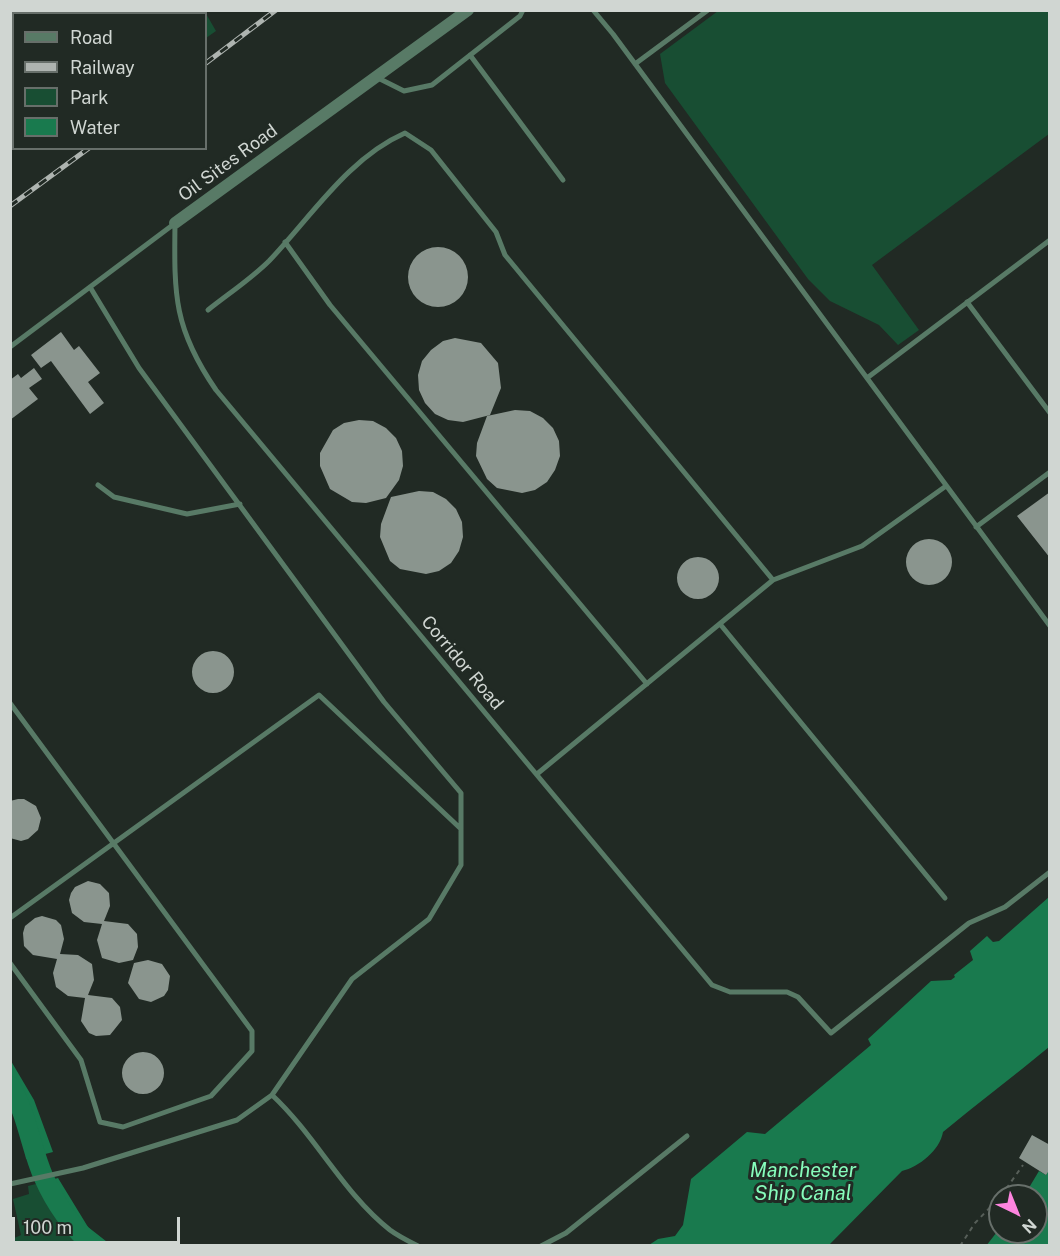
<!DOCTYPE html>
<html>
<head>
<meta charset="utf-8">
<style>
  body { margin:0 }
  #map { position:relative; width:1060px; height:1256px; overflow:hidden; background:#212a24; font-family:"Public Sans",sans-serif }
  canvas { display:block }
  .frame { position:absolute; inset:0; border:12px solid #d0d6d2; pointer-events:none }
  .legend { position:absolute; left:12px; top:12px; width:195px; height:138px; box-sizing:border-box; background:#212a24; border:2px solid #676f6a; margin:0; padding:8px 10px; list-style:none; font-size:18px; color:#d0d6d2 }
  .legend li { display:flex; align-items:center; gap:12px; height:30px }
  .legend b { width:30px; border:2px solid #676f6a }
  .north { position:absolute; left:988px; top:1184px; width:60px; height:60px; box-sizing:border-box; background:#212a24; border:2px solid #676f6a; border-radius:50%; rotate:137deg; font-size:16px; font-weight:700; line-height:24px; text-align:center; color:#d0d6d2 }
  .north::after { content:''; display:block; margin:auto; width:21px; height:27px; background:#fe85df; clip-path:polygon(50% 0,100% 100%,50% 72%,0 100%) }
  .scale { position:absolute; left:12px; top:1217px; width:168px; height:27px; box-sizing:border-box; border:3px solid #d0d6d2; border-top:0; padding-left:8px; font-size:18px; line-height:21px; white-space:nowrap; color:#d0d6d2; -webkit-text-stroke:4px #212a24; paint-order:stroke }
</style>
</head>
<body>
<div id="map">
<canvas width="1060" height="1256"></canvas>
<div class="frame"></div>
<ul class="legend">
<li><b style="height:8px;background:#587a66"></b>Road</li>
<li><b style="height:8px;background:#aeb4b0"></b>Railway</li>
<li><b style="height:16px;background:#184e33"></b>Park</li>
<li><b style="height:16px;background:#197a4e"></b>Water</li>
</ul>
<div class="north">N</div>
<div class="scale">100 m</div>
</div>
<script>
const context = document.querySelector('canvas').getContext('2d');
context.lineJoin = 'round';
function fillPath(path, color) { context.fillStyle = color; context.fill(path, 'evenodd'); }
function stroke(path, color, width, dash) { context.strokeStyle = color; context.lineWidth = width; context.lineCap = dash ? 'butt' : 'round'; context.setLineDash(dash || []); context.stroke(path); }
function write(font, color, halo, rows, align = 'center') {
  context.font = font + ' "Public Sans",sans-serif'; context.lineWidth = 6; context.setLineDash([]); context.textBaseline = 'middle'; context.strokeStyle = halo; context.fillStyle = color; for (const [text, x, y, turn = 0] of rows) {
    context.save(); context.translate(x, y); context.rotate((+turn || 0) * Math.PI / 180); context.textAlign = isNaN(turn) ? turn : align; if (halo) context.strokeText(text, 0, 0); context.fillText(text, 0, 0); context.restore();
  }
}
const green = new Path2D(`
  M10,11h194l1,1 11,19 -10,7v-24h-192l-1,88 -3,-3z
  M718,11h331v123l-177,131 47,65 -21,15 -19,-20 -49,-24 -22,-22 -143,-196 -5,-29z
  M40,1183l21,40 21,22h-71l-1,-5 11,-5 -8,-36 16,-5 -1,-8z`);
const water = new Path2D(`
  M1049,897v150c-35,29 -71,56 -106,85 -3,18 -24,35 -41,39l-73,74h-180l9,-6 17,-3 8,-11 8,-46 56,-47 18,2 106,-89 -3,-6 63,-58 20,-1 4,-3 -1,-2 19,-15 -3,-9 17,-15 6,6 6,-1z
  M11,1061l23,39 19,52 -27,7 -4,-36 -11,-31z
  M1049,1169v76l-63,1 14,-18v4h36v-36h-12l15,-25 7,4z
  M58,1178l30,49 23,18h-29l-21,-22 -21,-40z`);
const river = new Path2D(`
  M10,1086c18,29 20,61 34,92 12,27 27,48 49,68`);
const building = new Path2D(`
  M408 277a30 30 0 1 1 60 0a30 30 0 1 1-60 0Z
  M61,332l13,18 5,-4 21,27 -12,9 16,21 -14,11 -39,-53 -10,7 -10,-13z
  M455,338l26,5 17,20 3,25 -11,27 -27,7 -15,-2 -13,-6 -10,-11 -6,-13 -1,-15 4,-14 9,-11 12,-9z
  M34,368l8,11 -13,9 9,11 -28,21v-40l8,-6 3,4z
  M515,410l15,1 13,7 10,10 6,13 1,15 -5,14 -8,12 -12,8 -13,3 -25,-5 -10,-9 -11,-23 1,-13 10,-27z
  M359,420l14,1 13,7 10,10 6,13 1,15 -4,14 -13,18 -20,5 -14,-1 -22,-13 -10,-23v-13l13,-23 11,-7z
  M419,491l14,1 13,7 10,10 6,13 1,15 -4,14 -8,12 -12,8 -13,3 -26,-5 -10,-8 -10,-24 1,-13 10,-27z
  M1050,492v66l-33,-42z
  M906 562a23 23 0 1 1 46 0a23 23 0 1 1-46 0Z
  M677 578a21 21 0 1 1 42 0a21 21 0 1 1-42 0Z
  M192 672a21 21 0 1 1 42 0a21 21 0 1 1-42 0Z
  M18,799h6l12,7 5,12 -3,12 -10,9 -7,2 -11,-3v-37z
  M88,881l12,3 9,9 1,13 -6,15 24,3 9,10 1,13 -5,13 -14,3 -17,-5 -5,-18 5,-16 -18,-2 -12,-9 -3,-13 2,-7 4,-6z
  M42,916l14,4 5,5 3,14 -4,15 18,1 14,9 2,16 -6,15 24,3 8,9 2,13 -12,15 -14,1 -7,-3 -8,-12 4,-23 -17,-2 -12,-9 -3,-14 4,-14 -24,-4 -9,-9 -1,-13 2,-7 10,-8z
  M148,960l14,4 8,12 -2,14 -4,6 -13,6 -12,-3 -11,-16 6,-20z
  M122 1073a21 21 0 1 1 42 0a21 21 0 1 1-42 0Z
  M1032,1135l18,10v24l-4,6 -27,-17z`);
const path = new Path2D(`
  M1001,1196l22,-31
  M960,1246l15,-23 25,-26`);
const service = new Path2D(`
  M593,10l20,24 437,592
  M470,55l93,125
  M635,64l73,-54
  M376,77l28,14 28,-6 88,-69 3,-6
  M175,224c-1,72 -1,105 41,166l496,595 18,7h57l11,5 33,36 138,-110 36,-16 45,-35
  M285,242l45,63 317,379
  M967,302l83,111
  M208,310c20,-16 43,-31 61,-49 42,-44 79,-103 136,-128l26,17 65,82 9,23 268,325
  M10,347l164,-123
  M867,378l183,-138
  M98,485l16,12 73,17 53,-10
  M976,527l74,-55
  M720,624l225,274
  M10,703l242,328v20l-41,45 -88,31 -23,-5 -19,-62 -71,-97
  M537,774l236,-194 89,-34 84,-60
  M10,918l309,-223 142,134
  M272,1095c44,41 71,98 118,135 8,6 18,11 28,16
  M10,1184l73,-16 154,-48 35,-25 80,-116 77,-60 32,-54v-72l-77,-91 -245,-334 -49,-81
  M541,1246l25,-13 121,-97`);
const tertiary = new Path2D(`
  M175,223l293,-213`);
const rail = new Path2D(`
  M206,63l70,-53
  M10,206l79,-58`);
const streetNames = [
  ["Oil Sites Road",228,163,-36],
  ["Corridor Road",462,663,50]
];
const waterNames = [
  ["Manchester",803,1171],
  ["Ship Canal",803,1194]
];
fillPath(green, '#184e33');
fillPath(water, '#197a4e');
stroke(river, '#197a4e', 20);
fillPath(building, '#8a958e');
stroke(path, '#575f59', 2, [4.5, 4.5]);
stroke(service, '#587a66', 5);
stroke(tertiary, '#587a66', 12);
stroke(rail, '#aeb4b0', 5);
stroke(rail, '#212a24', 3, [9]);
write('18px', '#d0d6d2', '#212a24', streetNames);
write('italic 20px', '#86fcbb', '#212a24', waterNames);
</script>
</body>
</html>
